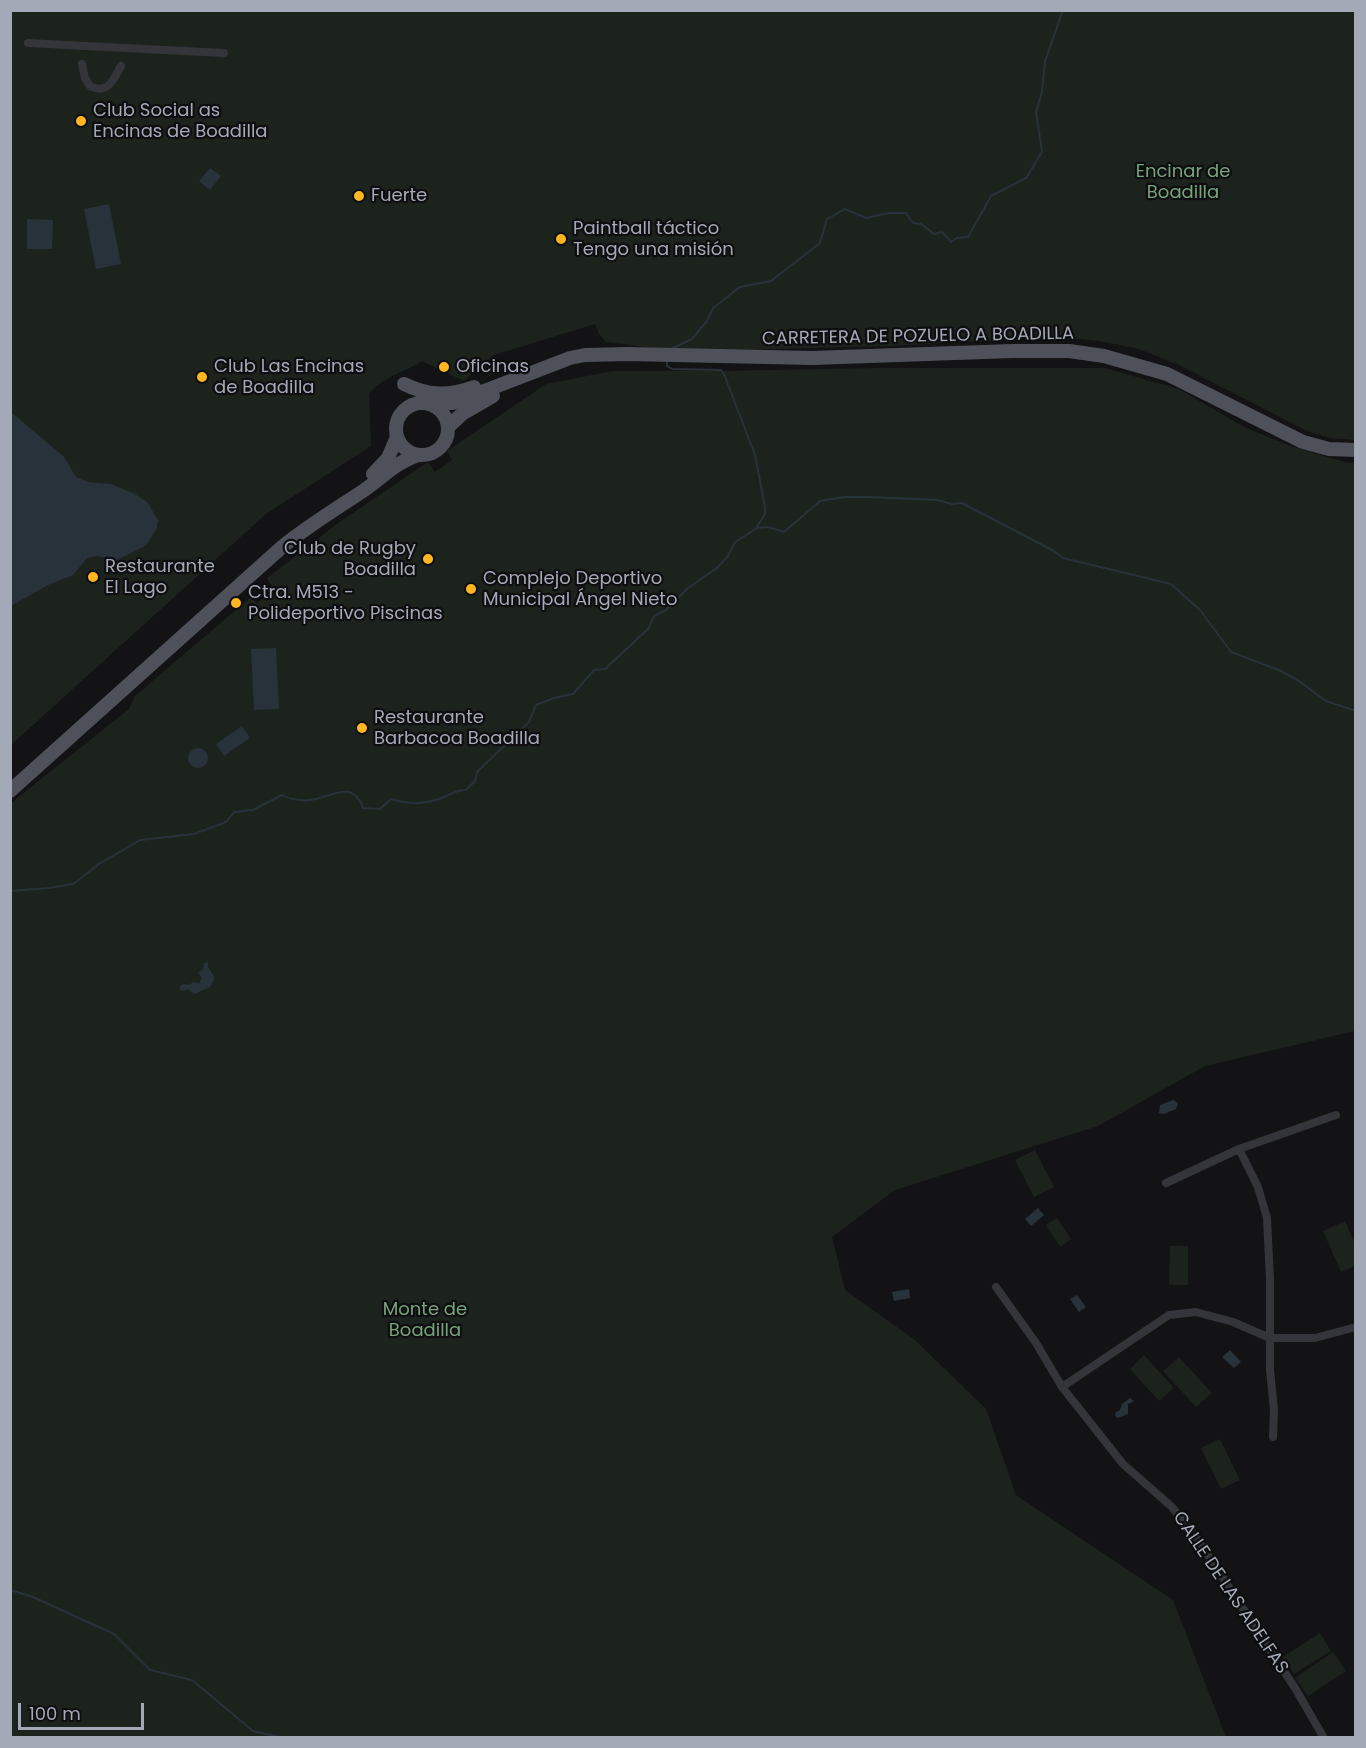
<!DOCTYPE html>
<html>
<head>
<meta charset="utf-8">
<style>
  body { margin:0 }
  #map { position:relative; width:1366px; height:1748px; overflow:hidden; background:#131315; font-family:Poppins,sans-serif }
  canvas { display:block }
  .frame { position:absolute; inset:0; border:12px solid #a3a9b7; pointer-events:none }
  .scale { position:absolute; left:18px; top:1703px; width:126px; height:27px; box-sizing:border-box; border:3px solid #a3a9b7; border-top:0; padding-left:8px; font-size:18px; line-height:21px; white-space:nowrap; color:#a3a9b7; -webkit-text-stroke:4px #0e0e10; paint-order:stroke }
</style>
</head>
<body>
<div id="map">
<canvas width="1366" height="1748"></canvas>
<div class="frame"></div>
<div class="scale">100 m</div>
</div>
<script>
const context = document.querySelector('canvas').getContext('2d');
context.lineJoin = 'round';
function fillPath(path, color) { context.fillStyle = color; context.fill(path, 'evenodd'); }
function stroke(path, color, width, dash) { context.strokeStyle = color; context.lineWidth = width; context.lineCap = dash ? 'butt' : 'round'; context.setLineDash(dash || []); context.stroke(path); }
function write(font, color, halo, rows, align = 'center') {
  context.font = font + ' Poppins,sans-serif'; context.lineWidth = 4.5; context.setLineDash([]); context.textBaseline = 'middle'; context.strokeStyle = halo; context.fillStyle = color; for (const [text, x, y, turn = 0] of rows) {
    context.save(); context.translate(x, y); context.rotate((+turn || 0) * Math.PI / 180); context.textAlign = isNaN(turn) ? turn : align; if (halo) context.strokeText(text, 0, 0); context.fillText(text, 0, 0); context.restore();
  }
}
const green = new Path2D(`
  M11,11h1344v429l-25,-2 -23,-7 -128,-66 -40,-16 -40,-8 -42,-4 -167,9 -150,4 -86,-2 -48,-6 -7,-8 -4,-10 -101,31 -30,26 -42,-20c-17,11 -40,16 -53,33l2,52 -105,68 -255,231z
  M874,368h231l74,21 65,38 49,20 55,16h7v568l-150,35 -107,60 -203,64 -63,47 13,53 70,50 71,69 30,86 157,105 53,137 -1215,1v-935l118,-94 6,-13 116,-99 6,6 6,-4 1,-7 8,-6 -5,-8 71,-55 90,-61 7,10 17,-12 -5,-9 99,-67 67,-13h106z
  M1035,1150l19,37 -20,10 -19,-37z
  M1057,1218l14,21 -11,8 -14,-22z
  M1345,1221l10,23v22l-14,6 -18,-41z
  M1170,1246h18v39h-19z
  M1144,1355l30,33 -15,13 -29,-32z
  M1179,1357l33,36 -16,14 -33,-36z
  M1220,1439l20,41 -19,9 -20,-41z
  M1320,1633l11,18 -37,23 -11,-17z
  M1333,1652l13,19 -38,25 -13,-18z`);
const water = new Path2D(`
  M210,168l11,8 -11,14 -11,-9z
  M109,204l12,60 -25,5 -12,-60z
  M27,219l26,1 -1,29h-25z
  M11,412l53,45 12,20 12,5 23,2 24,10 13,9 11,19 -2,1v5l-9,15 -5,4 -26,13 -20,-4 -10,2 -14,17 -25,10 -37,21z
  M276,648l3,61 -25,1 -3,-61z
  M242,726l8,12 -26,18 -8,-12z
  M188 758a10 10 0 1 1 20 0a10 10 0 1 1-20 0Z
  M208,962v5l7,11 -5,9 -15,7 -8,-5 -3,2 -4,-1 -1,-3 5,-3 5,1 4,-3 6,1 3,-5 -4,-6 5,-2 1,-7z
  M1173,1100l5,3 -2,6 -12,5 -5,-1 1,-8z
  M1038,1208l6,7 -13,11 -6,-7z
  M909,1289l1,9 -16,3 -2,-9z
  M1077,1295l9,12 -7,5 -9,-13z
  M1230,1350l11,12 -7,6 -12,-11z
  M1130,1398l4,3 -6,3v10l-10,4 -3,-2 1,-4 4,-2 2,-6z`);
const stream = new Path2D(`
  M673,348l19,-9 15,-18 6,-13 27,-21 31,-6 49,-38 7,-24 18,-10 21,9 23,-5h17l7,10 8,1 13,10 8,-2 9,10 6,-4 11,-1 23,-41 35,-18 16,-26 -6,-40 6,-20 3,-31 18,-51
  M667,362v4l5,3 49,1 3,4 31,81 10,52v7l-8,13
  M10,891l39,-3 24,-4 26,-20 41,-24 54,-6 32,-12 8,-10 19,-2 29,-15c9,5 17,6 28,5 20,-2 43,-22 53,8l17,1 11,-10c17,5 30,6 48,0 11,-3 14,-9 27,-9l9,-9 2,-9 52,-50 7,-17 18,-7 19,-4 21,-24 11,-1 43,-40 6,-13 12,-6 22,-22 29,-20 11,-12 7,-14 22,-14 11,-1 16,5 36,-31 24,-4h26l67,3 15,4 10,-1 92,48 9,7 108,26 29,26 31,42 48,18 20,11 27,20 30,10
  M10,1590l23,7 81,37 36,36 42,10 61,51 32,7`);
const street = new Path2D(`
  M28,43l196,10
  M82,64l3,14 5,8c18,9 23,-6 31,-20
  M1239,1149l19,38 9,31 3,61v91l4,40 -1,27
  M1166,1183l73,-34 97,-34
  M996,1287l40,56 26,44 61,77 49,43 26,33 97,148 29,50
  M1062,1387l107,-72 27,-3 37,10 37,16h45l41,-11`);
const primary = new Path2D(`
  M404,384c24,12 45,12 70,3
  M396 429a26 26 0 1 1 52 0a26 26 0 1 1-52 0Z
  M426,403h27l117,-45 15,-3 43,-1 184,4 201,-7h56l35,5 63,18 136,68 26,7 27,1
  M448,427l14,-13 31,-18
  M373,474l15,-16 9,-21
  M10,791l272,-244c26,-21 54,-38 81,-56 19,-13 33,-29 55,-36`);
const markers = [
  [81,121,6,"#ffb621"],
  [359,196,6,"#ffb621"],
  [561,239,6,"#ffb621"],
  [444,367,6,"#ffb621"],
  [202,377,6,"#ffb621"],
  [428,559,6,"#ffb621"],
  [93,577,6,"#ffb621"],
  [471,589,6,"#ffb621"],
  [236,603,6,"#ffb621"],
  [362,728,6,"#ffb621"]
];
const poiNames = [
  ["Club Social as",93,111],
  ["Encinas de Boadilla",93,132],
  ["Fuerte",371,196],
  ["Paintball táctico",573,229],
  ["Tengo una misión",573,250],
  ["Club Las Encinas",214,367],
  ["de Boadilla",214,388],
  ["Oficinas",456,367],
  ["Club de Rugby",416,549,"right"],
  ["Boadilla",416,570,"right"],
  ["Restaurante",105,567],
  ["El Lago",105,588],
  ["Complejo Deportivo",483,579],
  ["Municipal Ángel Nieto",483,600],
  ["Ctra. M513 -",248,593],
  ["Polideportivo Piscinas",248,614],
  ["Restaurante",374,718],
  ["Barbacoa Boadilla",374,739]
];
const parkNames = [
  ["Encinar de",1183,172],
  ["Boadilla",1183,193],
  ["Monte de",425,1310],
  ["Boadilla",425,1331]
];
const streetNames = [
  ["CARRETERA DE POZUELO A BOADILLA",918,337,-1],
  ["CALLE DE LAS ADELFAS",1230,1593,56]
];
fillPath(green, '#1b231c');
fillPath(water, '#28323a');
stroke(stream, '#28323a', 2);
stroke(street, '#34353a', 8);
stroke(primary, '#4f515a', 14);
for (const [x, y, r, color] of markers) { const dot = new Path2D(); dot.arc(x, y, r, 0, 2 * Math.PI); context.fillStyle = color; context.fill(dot); stroke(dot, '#0e0e10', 2); }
write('18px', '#a3a9b7', '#0e0e10', poiNames, 'left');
write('18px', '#78a47b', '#0e0e10', parkNames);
write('18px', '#a3a9b7', '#0e0e10', streetNames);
</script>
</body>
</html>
